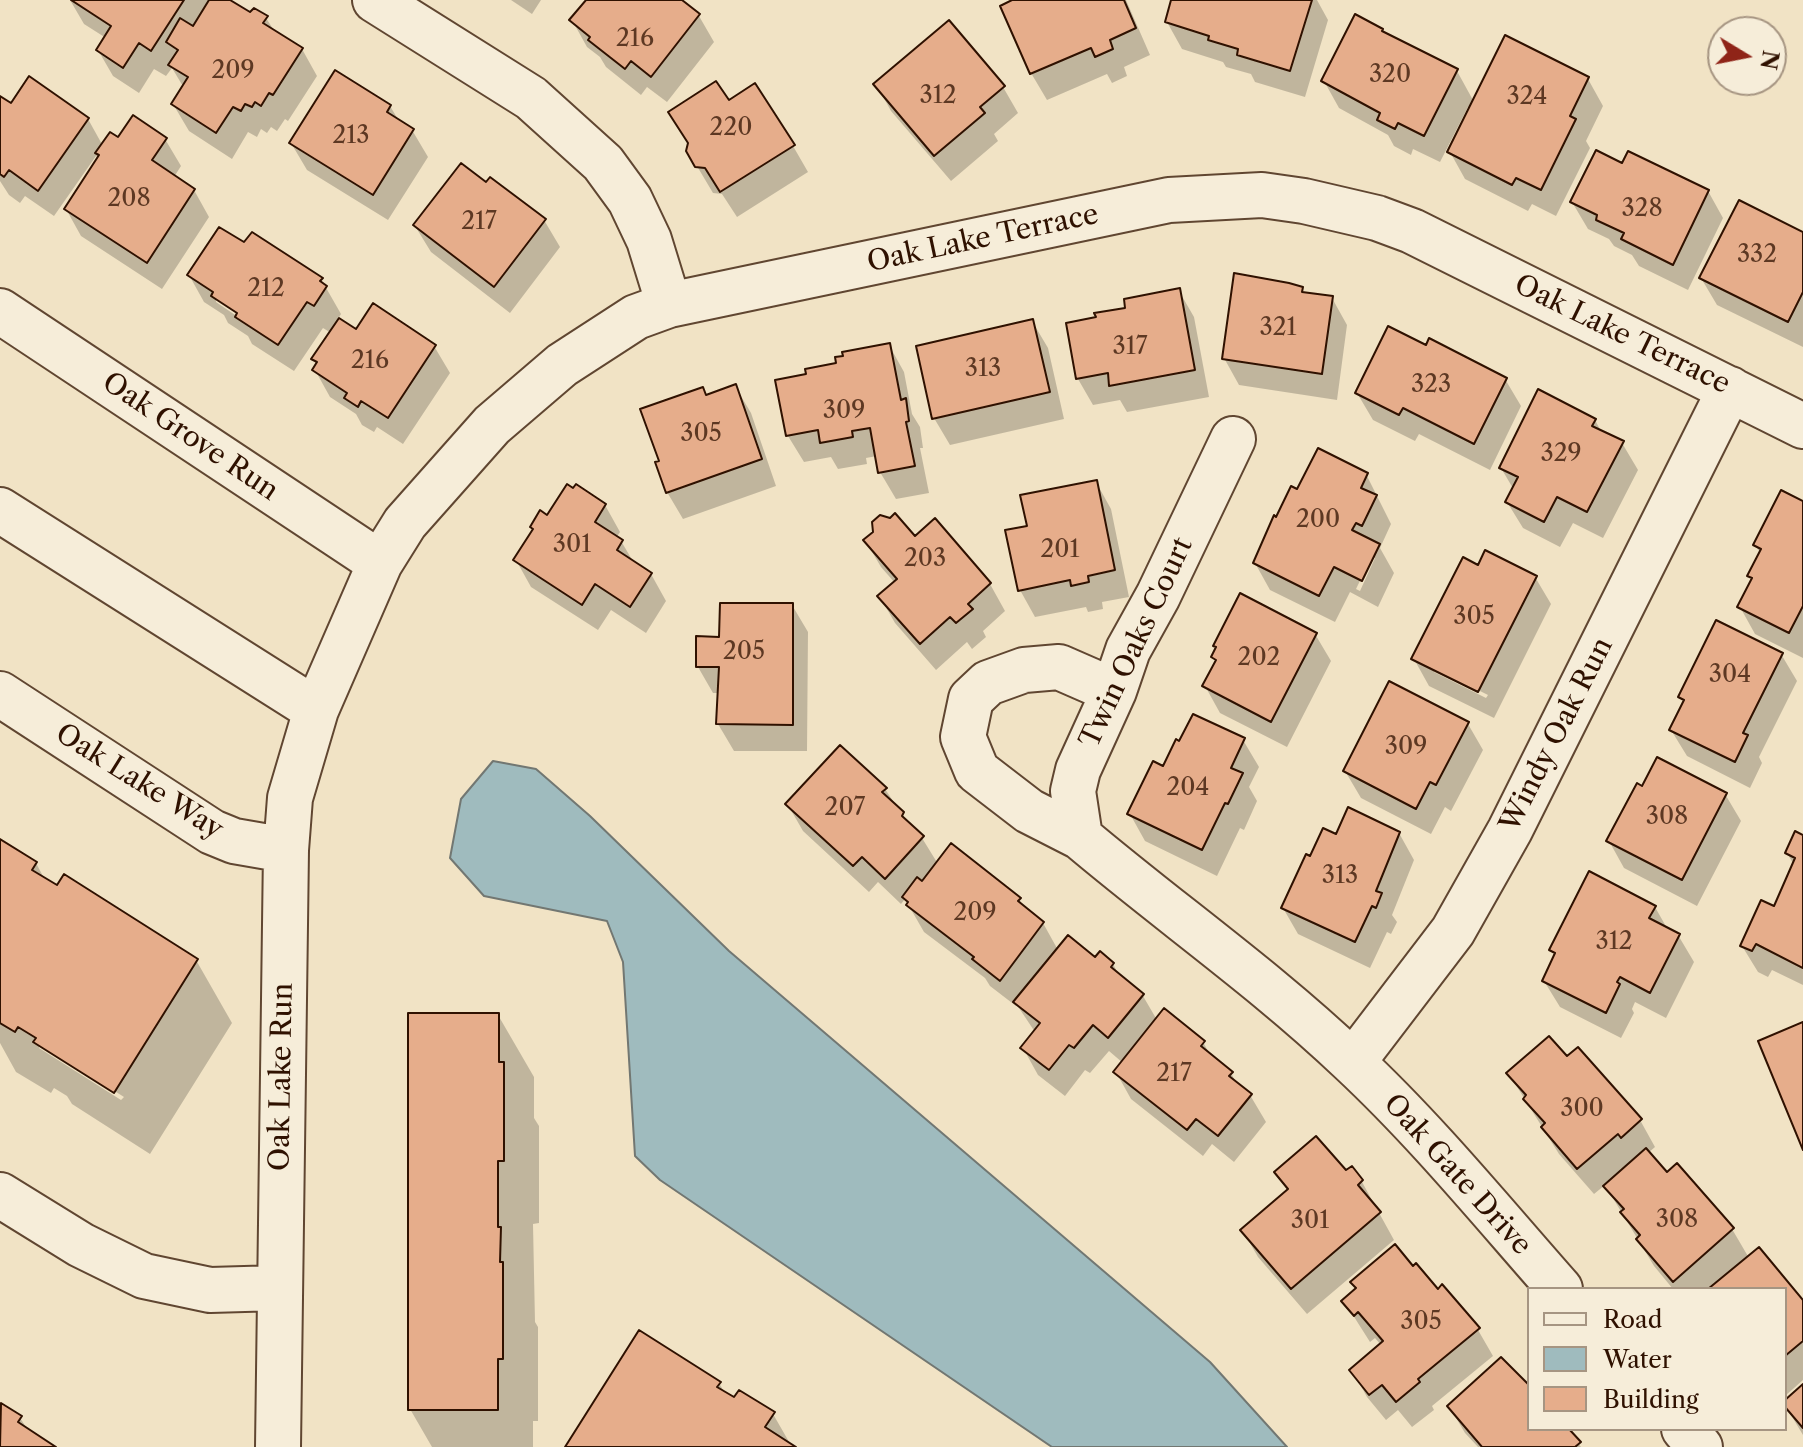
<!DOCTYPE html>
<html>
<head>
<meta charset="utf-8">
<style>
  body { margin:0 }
  #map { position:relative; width:1803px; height:1447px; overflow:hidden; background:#f1e3c5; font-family:"Libre Caslon Text",serif }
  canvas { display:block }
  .legend { position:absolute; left:1527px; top:1287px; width:260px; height:144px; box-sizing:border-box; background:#f6edd9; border:2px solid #a69582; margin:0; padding:10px 14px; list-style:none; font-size:24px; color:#2f1100 }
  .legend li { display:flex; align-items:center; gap:16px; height:40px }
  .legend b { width:40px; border:2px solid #a69582 }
  .north { position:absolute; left:1707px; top:16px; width:80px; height:80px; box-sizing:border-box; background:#f6edd9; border:2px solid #a69582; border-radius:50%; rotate:100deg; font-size:22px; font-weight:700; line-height:32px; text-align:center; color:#2f1100 }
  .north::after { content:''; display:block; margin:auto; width:28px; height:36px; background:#8f2418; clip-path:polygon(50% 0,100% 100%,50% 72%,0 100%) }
</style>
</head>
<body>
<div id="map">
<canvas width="1803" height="1447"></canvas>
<ul class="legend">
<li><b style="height:10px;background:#f6edd9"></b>Road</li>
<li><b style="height:22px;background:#9fbbbe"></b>Water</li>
<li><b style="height:22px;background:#e6ad8b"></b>Building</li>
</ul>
<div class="north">N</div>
</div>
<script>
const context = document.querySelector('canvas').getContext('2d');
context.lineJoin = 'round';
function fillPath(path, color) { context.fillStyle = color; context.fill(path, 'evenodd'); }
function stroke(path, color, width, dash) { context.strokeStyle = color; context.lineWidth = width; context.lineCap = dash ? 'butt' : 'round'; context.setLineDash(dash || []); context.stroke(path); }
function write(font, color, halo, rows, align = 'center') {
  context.font = font + ' "Libre Caslon Text",serif'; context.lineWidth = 6; context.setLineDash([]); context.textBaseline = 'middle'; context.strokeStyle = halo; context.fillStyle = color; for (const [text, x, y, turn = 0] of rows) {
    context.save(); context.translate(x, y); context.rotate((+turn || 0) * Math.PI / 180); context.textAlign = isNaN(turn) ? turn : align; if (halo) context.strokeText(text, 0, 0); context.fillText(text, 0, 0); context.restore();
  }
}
const water = new Path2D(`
  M493,761l43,8 54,47 139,135 481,411 77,85h-235l-392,-267 -25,-24 -12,-194 -16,-41 -123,-25 -34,-38 11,-59z`);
const shadow = new Path2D(`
  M70,0h138l2,3 2,-3h14l25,15 15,3 9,14 27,17 15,27 -29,45 -3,-2 -8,12 -6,-4 -4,6 -6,-4 -4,8 -9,-5 -16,27 -43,-28 -16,-27 11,-16 -12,-20 -6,8 -12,-7 -15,24 -26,-17 -15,-26 8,-12 -22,-14z
  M511,0h30l-9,14z
  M588,0h91l20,16 15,26 -47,60 -20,-15 -6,8 -35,-28 -6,-10 -13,-10 -15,-27z
  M1017,0h109l24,55 -26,12 3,9 -15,7 -5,-9 -60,26 -16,-27z
  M1174,0h143l11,20 -23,77 -50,-15 -4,-8 -25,-7 -3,-5 -41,-13 -15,-27z
  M1382,30l3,5 72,36 17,31 114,-23 15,27 -17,35 4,7 -34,68 -24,-12 -4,7 -63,-32 -15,-27 21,-44 -3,-1 -28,55 -27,-13 -2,6 -17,-9 -6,-11 -49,-27 -15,-27z
  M876,84l127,3 15,26 -24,21 4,7 -47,40 -60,-70z
  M0,98l11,8 77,13 15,27 16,-6 46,-1 16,27 -7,11 20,13 15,27 -47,72 -81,-53 -15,-27 33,-51 -3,-2 -42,60 -29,-20 -5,7 -11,-8 -9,-14z
  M729,103l64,43 15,26 -71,45 -15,-23 -9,-1 -25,-42z
  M390,106l9,15 13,9 16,27 -40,63 -81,-50 -16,-27z
  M1623,166l85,25 15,27 -35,72 -49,-24 -7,-11 -18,-9 -5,-7 -21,-10 -16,-27z
  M544,220l16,27 -50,66 -79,-61 -16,-26z
  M1803,234v113l-86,-42 -16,-27z
  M244,245l77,34 20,35 -3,5 18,13 78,14 16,27 -47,71 -26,-17 -3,5 -12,-7 -6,-11 -26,-17 -15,-27 2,-4 -3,-7 17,-26 -8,-5 -29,43 -42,-27 -4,-8 -20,-13 -4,-8 -20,-13 -15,-27zM216,297l31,20 -3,4 -28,-19z
  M1302,289l3,5 27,4 15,27 -10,75 -98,-15 -15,-27z
  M1179,291l15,26 15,80 -82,15 -7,-12 -27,5 -15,-26 49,-69z
  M1032,321l16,27 16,71 -114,26 -16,-27 -16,-71z
  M889,345l15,27 8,42 8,13 3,21h-3l9,45 -33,6 -16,-27 -3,-16 -11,2 1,6 -29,5 -7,-12 -27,5 -16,-26 -10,-54 30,-7z
  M1427,348l78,31 16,27 -31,64 -71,-36 -4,7 -42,-21 -16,-27z
  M735,386l16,27 25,73 -93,33 -16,-27z
  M1595,420l7,13 20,10 16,27 -35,68 -30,-15 -13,24 -37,-19 -16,-26 7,-12 -13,-22z
  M1366,474l25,50 -11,24 14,25 -16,34 -28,-15 -15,30 -65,-32 -15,-27 22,-43 21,-28zM1371,558h4l-15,33 -4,-2z
  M1096,482l15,27 18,88 -27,5 1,7 -15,3 -2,-5 -51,10 -15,-27 10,-63z
  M1803,503v155l-48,-24 -15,-27 13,-25 -4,-6 12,-22 -6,-9z
  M605,505l15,27 -4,6 5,3 13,22 17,11 15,27 -20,32 -35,-23 -13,20 -67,-43 -15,-27 32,-42z
  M935,521l55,63 15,27 -22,20 3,6 -14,12 -5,-7 -31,28 -41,-47 -15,-26 15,-14 -14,-16 -16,-27 50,-1z
  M1479,567l56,10 16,27 -57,114 -65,-32 -15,-27zM1434,668l54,27 -2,3 -52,-26z
  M792,605l16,27 -1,119h-73l-16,-27 2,-31h-7l-15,-26 23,-28z
  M1315,634l16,27 -44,86 -67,-34 -15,-27 11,-24 -2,-5z
  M1781,654l16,27 -38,76 3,6 -12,25 -63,-32 -16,-26 13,-26 -4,-7z
  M1468,724l15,26 -32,61 -6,-4 -14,27 -70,-36 -16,-27z
  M1243,740l16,27 -10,20 8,14 -13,29 -4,-2 -23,48 -72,-35 -15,-27 33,-46z
  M885,789l25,37 12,12 16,26 81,35 6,10 18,14 15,27 55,14 7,13 23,19 14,24 46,22 9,16 19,15 7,13 12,9 16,27 -32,40 -22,-18 -9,12 -72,-57 -15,-27 7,-9 -14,-12 -19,22 -5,-3 -20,26 -27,-21 -15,-27 12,-16 -18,-27 -1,1 -26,-20 -5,-8 -61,-46 -19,-33 -4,5 -23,-22 -9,10 -66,-61 -15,-26z
  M1725,794l16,27 -44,85 -73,-38 -15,-27z
  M1399,833l15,27 -22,55 5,7 -6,12 -4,-2 -17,36 -72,-34 -15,-26 28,-49 26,-22z
  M1803,837v148l-31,-15 -4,7 -10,-5 -16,-26 33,-38 19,-43 -7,-12z
  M0,841l36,22 9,17 151,80 36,63 -82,131 -78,-50 -5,-8 -13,-8 -3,5 -35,-21 -16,-29zM39,1043l85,54 -3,3 -82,-52z
  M1655,907l13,23 10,5 16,27 -28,56 -31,-16 -3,7 2,4 -13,25 -61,-31 -16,-26 11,-24 -4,-7z
  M498,1015l36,62v41l5,8v97l-6,1 2,98 3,5v94h-5v26h-101l-22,-38z
  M1566,1059l74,61 15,27 -7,6 19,22 65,54 17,29 54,45v77l-18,16v-107h-112l-19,-23 -49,-81 -11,9 -35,-40 -50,-80z
  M1351,1169l11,13 32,58 -87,74 -49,-57 -15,-26 45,-39 -11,-19h69z
  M1413,1269l65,61 15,26 -61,50 2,4 -22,17 -14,-17 -12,10 -19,-23 -15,-27 29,-25 -6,-7 -5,4 -26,-41z
  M719,1383l7,12 47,19 19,33h-225z
  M1803,1387v48l-18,-30z
  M1529,1390v39h37l15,18h-103l-13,-14 -16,-27z
  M2,1406l18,12 8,12 25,17h-53z`);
const building = new Path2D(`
  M71,0h113l-33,51 -12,-8 -16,25 -27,-18 15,-24z
  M209,0h21l20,12 4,-4 14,8 -5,7 40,25 -30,47 -4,-2 -8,13 -6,-4 -3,5 -7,-3 -4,7 -8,-4 -17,26 -45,-29 17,-27 -20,-12 10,-15 -12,-8 14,-24 13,8z
  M586,0h96l18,14 -49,63 -20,-16 -6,8 -37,-29 2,-3 -21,-17z
  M1012,0h112l12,28 -26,12 3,9 -18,8 -4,-9 -61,26 -30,-68z
  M1171,0h141l-22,71 -53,-16 1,-6 -30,-9 1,-4 -44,-14z
  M1355,14l28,15 -1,2 76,38 -34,67 -26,-13 -3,6 -18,-9 3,-7 -59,-32z
  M949,20l56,66 -25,21 5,6 -51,43 -61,-72z
  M1505,35l84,42 -19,39 6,3 -35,71 -25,-12 -4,7 -65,-33z
  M335,70l56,35 -4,7 27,17 -41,66 -84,-52z
  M29,76l60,42 -51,73 -29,-21 -5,7 -4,-3v-78l11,7z
  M716,81l13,19 26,-17 40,62 -75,47 -15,-24 -10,-1 -9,-16 2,-8 -20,-31z
  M133,115l34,23 -15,22 43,29 -48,74 -83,-54 35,-54 -4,-2 15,-21 8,5z
  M1596,150l26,13 6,-12 81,39 -36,75 -52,-26 3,-6 -28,-13 1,-5 -27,-13z
  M461,163l25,19 4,-5 56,42 -52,68 -81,-62z
  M1739,200l64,32v60l-15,30 -89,-44z
  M219,227l25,15 8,-10 71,46 -3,3 7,5 -13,20 -7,-4 -29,43 -43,-28 2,-4 -26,-17 2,-4 -26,-17z
  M1234,273l55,10 14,4 -1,5 31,4 -11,78 -100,-15z
  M1180,288l15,82 -86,16 -1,-13 -32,6 -10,-56 30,-6 -2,-4 31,-5 -1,-9z
  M373,303l63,42 -48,73 -27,-17 -3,6 -14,-9 3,-5 -35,-23 5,-8 -6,-3 28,-41 17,11z
  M1033,319l17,73 -118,27 -16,-73z
  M1388,326l38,19 3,-7 78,40 -33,66 -71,-36 -4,7 -44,-22z
  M890,343l11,57 5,-2 3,23 -3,1 9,44 -37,7 -8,-45 -18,3 1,6 -33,6 -2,-13 -32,6 -11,-56 31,-6 -1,-5 31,-6 -1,-6 8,-1 -1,-4z
  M736,384l26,75 -96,34 -11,-31 4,-1 -19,-52 63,-22 3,8z
  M1538,389l58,30 -4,7 32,15 -37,71 -30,-15 -13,25 -39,-20 13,-25 -19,-9z
  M1318,448l50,25 -7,15 16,7 -15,31 -6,-3 -4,7 28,14 -18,37 -28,-14 -15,29 -66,-33 21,-48 2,2 15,-31 6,3z
  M1097,480l18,90 -27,6 1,6 -18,4 -1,-6 -52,11 -13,-61 22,-4 -7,-31z
  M567,484l6,4 3,-4 30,20 -11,18 28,18 -6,10 35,23 -22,34 -35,-23 -13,21 -69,-45 20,-31 -3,-2 10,-17 7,5z
  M1781,490l22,11v105l-14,27 -52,-26 15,-29 -5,-2 14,-27 -8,-4z
  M895,513l20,23 20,-18 56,65 -23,21 5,5 -17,14 -6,-6 -30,27 -43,-48 20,-17 -34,-39 10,-8 -1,-10 8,-7 10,3z
  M1485,550l52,26 -59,116 -67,-33 52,-102 15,8z
  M1240,593l77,40 -46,89 -69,-36 14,-26 -5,-3 5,-10 -3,-1z
  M720,603h73v122l-77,-1 3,-57h-23v-31l23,1z
  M1716,620l67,33 -40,80 5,2 -13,27 -66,-32 15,-30 -6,-3z
  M1389,681l80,41 -33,63 -6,-3 -14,27 -73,-38z
  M1193,714l52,24 -14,30 12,5 -15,31 -3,-1 -23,47 -75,-36 26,-53 10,5 13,-27 3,2z
  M840,745l47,43 -5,4 22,20 -2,4 22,20 -39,43 -23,-22 -9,9 -68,-62z
  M1657,757l70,36 -45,87 -76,-39 31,-58 5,3z
  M1348,807l52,25 -24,59 6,2 -6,15 -4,-2 -17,36 -74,-34 25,-54 4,2 13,-28 13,6z
  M1795,831l8,4v133l-47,-24 -4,7 -12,-5 21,-46 13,6 21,-48 -10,-5z
  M0,839l37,23 -5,8 25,15 7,-11 134,85 -84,134 -81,-51 3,-4 -18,-11 -3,5 -15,-9z
  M951,843l70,55 -3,3 26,21 -44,59 -28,-22 2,-2 -68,-52 2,-3 -6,-5 15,-20 5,4z
  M1589,871l67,35 -7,12 31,16 -30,59 -30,-16 -3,5 3,2 -14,29 -64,-32 13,-28 -6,-3z
  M1068,935l27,22 5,-6 14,12 -3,4 33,27 -36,44 -15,-13 -19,23 -5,-3 -20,25 -29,-22 20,-25 -27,-21z
  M1164,1008l41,33 -4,5 32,26 -4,4 23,18 -34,42 -22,-17 -9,11 -74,-58z
  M408,1013h91v49h5v99h-6v66h3l-1,35h3v97h-5v51h-90z
  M1803,1022v128l-45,-109z
  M1549,1036l18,20 11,-9 64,72 -21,19 -3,-4 -41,35 -36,-42 4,-4 -22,-24 3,-4 -20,-22z
  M1316,1136l30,34 6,-4 11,14 -5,5 23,27 -90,77 -51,-59 48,-41 -14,-17z
  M1646,1148l21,24 10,-9 57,65 -61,54 -37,-43 4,-4 -20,-23 4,-3 -21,-23z
  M1395,1244l18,22 3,-3 22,26 4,-5 38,44 -62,51 2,3 -24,20 -14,-17 -13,10 -20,-25 34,-29 -25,-29 -4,4 -13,-15 15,-13 -6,-6z
  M1759,1247l44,53v41l-18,15v-67h-77z
  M639,1330l82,52 -4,5 17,10 5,-7 36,22 -10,15 31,20h-231z
  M1501,1357l28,28v44h40l12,13 -6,5h-93l-35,-41z
  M1803,1384v44l-18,-21v-7z
  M1,1403l21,13 -4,6 38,25h-56z`);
const street = new Path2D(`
  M375,0l156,98 72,65 27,37 19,40 20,65
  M0,311l380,252
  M1233,439l-75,157 -30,54 -14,41 -36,79 -5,21 7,46c90,76 186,143 271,224 75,70 141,151 209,228
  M0,510l316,200
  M0,694l212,138 22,9 52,9
  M1080,837l-51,-26 -52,-40 -14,-34 8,-38 17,-16 36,-13 35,-3 55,24
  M1353,1062l100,-131 57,-101 220,-441
  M0,1195l81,50 63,31 66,14 69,-2
  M1684,1429l16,18
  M278,1447l8,-597 4,-52 26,-88 64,-147 25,-40 87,-98 70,-60 74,-48 33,-12 500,-105 93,-5 42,6 73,17 35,13 391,195`);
const numberNames = [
  ["216",635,39],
  ["209",233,71],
  ["320",1390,75],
  ["312",938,96],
  ["324",1527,97],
  ["220",731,128],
  ["213",351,136],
  ["208",129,199],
  ["328",1642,209],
  ["217",479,222],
  ["332",1757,255],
  ["212",266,289],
  ["321",1278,328],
  ["317",1130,347],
  ["216",370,361],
  ["313",983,369],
  ["323",1431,385],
  ["309",844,411],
  ["305",701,434],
  ["329",1561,454],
  ["200",1318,520],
  ["301",572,545],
  ["201",1060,550],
  ["203",925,559],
  ["305",1474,617],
  ["205",744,652],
  ["202",1259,658],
  ["304",1730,675],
  ["309",1406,747],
  ["204",1188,788],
  ["207",845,808],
  ["308",1667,817],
  ["313",1340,876],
  ["209",975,913],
  ["312",1614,942],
  ["217",1174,1074],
  ["300",1582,1109],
  ["308",1677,1220],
  ["301",1310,1221],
  ["305",1421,1322]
];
const streetNames = [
  ["Oak Lake Terrace",983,239,-12],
  ["Oak Lake Terrace",1622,335,26],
  ["Oak Grove Run",190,437,34],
  ["Twin Oaks Court",1137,643,-65],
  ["Windy Oak Run",1557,735,-63],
  ["Oak Lake Way",139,782,32],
  ["Oak Lake Run",282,1077,-89],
  ["Oak Gate Drive",1457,1175,48]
];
fillPath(water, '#9fbbbe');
stroke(water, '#727772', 2);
fillPath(shadow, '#0003');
fillPath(building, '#e6ad8b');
stroke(building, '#2f1100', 2);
stroke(street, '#604631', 48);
stroke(street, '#f6edd9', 44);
write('24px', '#5d3823', null, numberNames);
write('28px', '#2f1100', '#f6edd9', streetNames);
</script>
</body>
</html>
